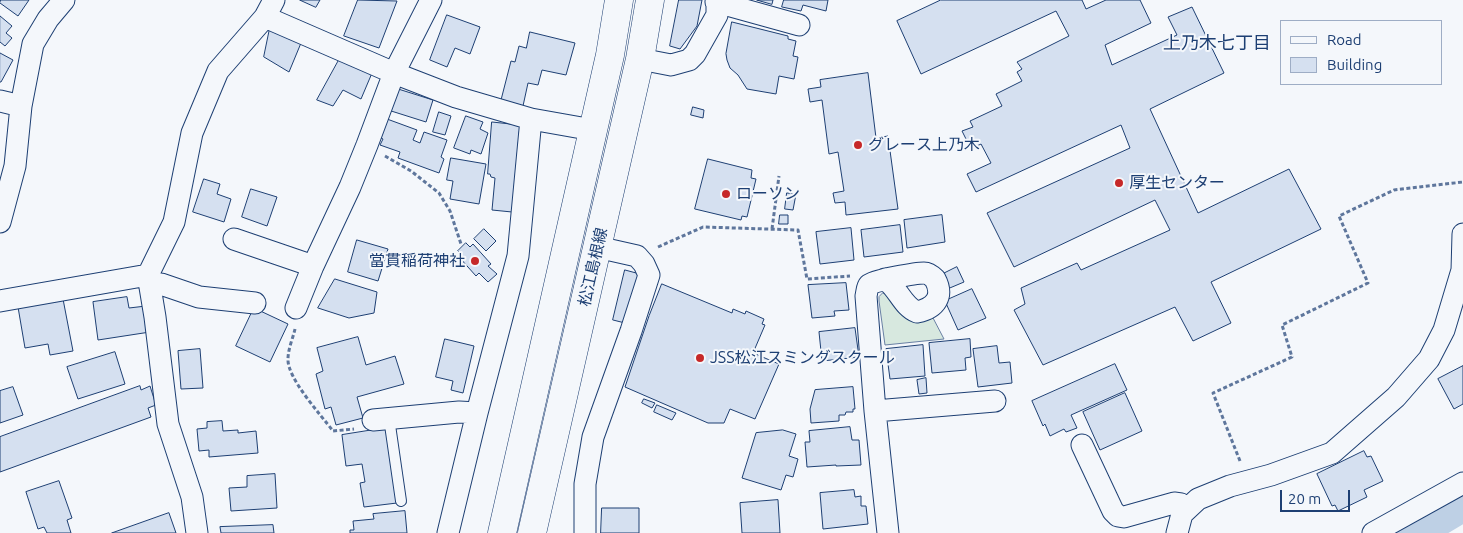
<!DOCTYPE html>
<html>
<head>
<meta charset="utf-8">
<style>
  body { margin:0 }
  #map { position:relative; width:1463px; height:533px; overflow:hidden; background:#f4f7fb; font-family:Ubuntu,sans-serif }
  canvas { display:block }
  .legend { position:absolute; left:1280px; top:20px; width:162px; height:65px; box-sizing:border-box; background:#f4f7fb; border:1px solid #9eadc5; margin:0; padding:6px 9px; list-style:none; font-size:15px; color:#1d3f73 }
  .legend li { display:flex; align-items:center; gap:10px; height:25px }
  .legend b { width:25px; border:1px solid #9eadc5 }
  .scale { position:absolute; left:1280px; top:490px; width:70px; height:22px; box-sizing:border-box; border:2px solid #1d3f73; border-top:0; padding-left:6px; font-size:15px; line-height:18px; white-space:nowrap; color:#1d3f73; -webkit-text-stroke:4px #f4f7fb; paint-order:stroke }
</style>
</head>
<body>
<div id="map">
<canvas width="1463" height="533"></canvas>
<ul class="legend">
<li><b style="height:6px;background:#f4f7fb"></b>Road</li>
<li><b style="height:14px;background:#d5e0f0"></b>Building</li>
</ul>
<div class="scale">20 m</div>
</div>
<script>
const context = document.querySelector('canvas').getContext('2d');
context.lineJoin = 'round';
function fillPath(path, color) { context.fillStyle = color; context.fill(path, 'evenodd'); }
function stroke(path, color, width, dash) { context.strokeStyle = color; context.lineWidth = width; context.lineCap = dash ? 'butt' : 'round'; context.setLineDash(dash || []); context.stroke(path); }
function write(font, color, halo, rows, align = 'center') {
  context.font = font + ' Ubuntu,"Noto Sans JP",sans-serif'; context.lineWidth = 4; context.setLineDash([]); context.textBaseline = 'middle'; context.strokeStyle = halo; context.fillStyle = color; for (const [text, x, y, turn = 0] of rows) {
    context.save(); context.translate(x, y); context.rotate((+turn || 0) * Math.PI / 180); context.textAlign = isNaN(turn) ? turn : align; if (halo) context.strokeText(text, 0, 0); context.fillText(text, 0, 0); context.restore();
  }
}
const green = new Path2D(`
  M883,293l3,1 46,22 12,23 -59,6 -6,-44v-4z`);
const river = new Path2D(`
  M1407,533l56,-33`);
const building = new Path2D(`
  M1,0h28l-11,16 -18,-13z
  M300,0h20l-4,7z
  M358,0l39,1 -18,47 -35,-12z
  M679,0h23l-5,26 -17,23 -10,-3z
  M757,0h16l-1,4z
  M784,0h44l-2,11 -23,-6 -2,6 -19,-4z
  M941,0h141l4,9 20,-9h34l11,23 -46,22 7,20 65,-30 -9,-18 24,-10 32,66 -74,36 48,104 91,-44 32,60 -110,53 20,41 -38,18 -18,-34 -132,58 -29,-55 11,-6 -4,-16 56,-25 4,7 89,-40 -15,-30 -141,67 -27,-54 143,-65 -9,-23 -145,67 -9,-18 24,-11 -10,-19 -10,5 -9,-18 11,-4 -3,-6 32,-15 -6,-12 26,-13 -5,-9 5,-3 -5,-7 52,-26 -13,-25 -135,63 -24,-53z
  M447,15l33,12 -10,27 -15,-6 -8,19 -17,-7z
  M0,16l12,10 -6,7 6,5 -7,8 -5,-4z
  M732,22l56,14v3l8,2 -3,15 5,1 -4,22 -15,-3 -3,18 -29,-5 -9,-14 -8,-7 -3,-8 -1,-6z
  M270,28l31,15 -12,29 -25,-15z
  M530,32l45,11 -9,32 -24,-5 -4,15 -10,-2 -5,23 -22,-6 10,-39 4,1 4,-16 7,2z
  M0,53l13,7 -12,22h-1z
  M339,60l33,13 -11,26 -18,-9 -10,16 -16,-6z
  M868,73l8,65 12,-2 10,73 -52,6 -1,-13 -10,1 -2,-10 11,-2 -6,-39 -9,2 -7,-54 -12,2 -2,-13 13,-2 -1,-7z
  M395,88l38,12 -7,22 -38,-12z
  M693,107l11,3 -1,8 -12,-3z
  M439,112l12,4 -6,19 -12,-3z
  M466,116l17,6 -3,7 8,4 -7,21 -10,-4 -1,4 -16,-6z
  M387,119l30,11 -4,10 7,3 4,-11 23,8 -6,17 3,2 -5,14 -41,-15 2,-6 -20,-7 3,-6 -4,-2z
  M492,122l28,3 -8,87 -20,-2 3,-32 -4,-1 -1,-3h-2z
  M451,158l35,6 -7,40 -29,-5 3,-18 -6,-1z
  M708,159l44,11 -1,8 5,1 -9,38 -5,-1 -1,4 -46,-11z
  M204,179l16,5 -3,10 14,5 -7,23 -31,-10z
  M251,189l26,8 -10,29 -25,-9z
  M787,193l9,1 -3,16 -8,-1z
  M780,215h8v9h-9z
  M942,215l3,27 -38,6 -3,-28z
  M900,225l3,27 -39,5 -3,-27z
  M851,228l3,32 -34,4 -4,-32z
  M484,229l12,12 -10,10 -12,-12z
  M357,240l31,9 -10,32 -30,-9z
  M466,243l4,4 3,-3 18,20 -3,2 9,8 -9,8 -9,-9 -3,3 -17,-19 3,-2 -4,-4z
  M957,267l7,15 -19,8 -6,-14z
  M625,270l15,4 -15,49 -12,-3z
  M335,279l42,13 -3,21 -25,5 -31,-10z
  M846,283l3,27 -15,1 1,5 -23,2 -4,-33z
  M662,284l70,29 1,-4 12,5 1,-3 18,8 -2,5 3,1 -12,28 26,11 -24,55 -25,-10 -6,14h-16l-83,-36 24,-71z
  M972,289l14,29 -28,12 -13,-29z
  M127,297l2,11 17,-2 4,26 -52,8 -5,-38z
  M63,299l10,52 -23,4 -2,-11 -23,4 -7,-41z
  M254,308l34,16 -18,38 -34,-16z
  M855,328l4,29 -37,4 -3,-29z
  M358,337l8,28 29,-9 9,28 -47,13 6,21 -27,7 -5,-18 -6,2 -9,-35 7,-3 -6,-23z
  M445,339l29,7 -11,47 -12,-3 2,-9 -17,-4z
  M970,339l1,18 -6,1 1,12 -34,3 -3,-30z
  M923,345l2,31 -35,3 -4,-30z
  M997,346l2,17 11,-1 2,21 -34,4 -5,-38z
  M200,349l3,39 -22,1 -3,-38z
  M115,352l10,32 -47,15 -11,-32z
  M1115,364l12,26 -56,25 6,13 -11,4 -2,-3 -14,7 -5,-12 -2,2 -11,-25z
  M1463,366v38l-9,5 -16,-30z
  M926,378l1,15 -8,1 -2,-14z
  M140,386l1,4 9,-4 6,19 -8,3 3,9 -151,55v-35z
  M13,387l10,28 -23,8v-32z
  M853,387l2,22h-2v3h-7l-1,3h-6v6l-28,2 -1,-14 5,-19z
  M1125,393l17,38 -42,19 -17,-38z
  M644,399l11,4 -3,5 -10,-5z
  M657,405l19,8 -4,7 -18,-8z
  M222,421l1,10 15,-1v3l18,-2 2,22 -49,4v-7l-10,1 -2,-22 10,-1v-6z
  M850,427l2,13h7l2,25 -25,1v-1l-29,2 -2,-25h5l-1,-11z
  M386,428l11,75 -33,4 -4,-24 5,-1 -3,-18 -16,2 -4,-31z
  M783,430l13,4 -7,22 9,3 -5,18 -7,-2 -5,15 -39,-12 14,-45z
  M1364,451l3,6 4,-1 12,25 -19,9 3,7 -29,14 -3,-6 -3,1 -15,-32z
  M275,474l2,34 -46,3 -2,-23 18,-1v-11z
  M59,481l13,37 -5,2 4,13h-24l-3,-6 -6,2 -12,-37z
  M854,490l1,7 6,-1v10h5l2,18 -45,5 -3,-36z
  M778,500l2,33h-38l-2,-30z
  M602,508h37v25h-38z
  M405,511l2,22h-57v-3h4l-1,-9 21,-2 -1,-5z
  M169,513l7,20h-64z
  M273,525l1,8h-53l-1,-6z`);
const path = new Path2D(`
  M385,156l26,15 28,22 11,18 11,33
  M772,229l7,-53
  M658,247l45,-20 95,3 9,49 43,-3
  M295,329c-2,9 -7,20 -7,30 -1,19 33,56 45,72l21,-2
  M1240,461l-27,-68 79,-36 -10,-32 86,-42 -29,-67 55,-26 69,-8`);
const lane = new Path2D(`
  M389,418l12,83`);
const street = new Path2D(`
  M716,2l83,23
  M265,17l129,56 62,24 75,22
  M640,59l31,6 18,-5 6,-6 22,-39v-15
  M0,101l21,5
  M0,222l15,-56 6,-60 12,-62 15,-25 16,-19
  M234,239l79,27
  M885,279c13,9 18,28 32,33 19,-4 27,-16 18,-33 -3,-3 -7,-6 -11,-6 -7,0 -50,7 -55,12 -2,2 -2,7 -3,11l9,115 13,122
  M150,286l11,-2 38,13 56,6
  M0,301l148,-26
  M296,308l17,-42 37,-79 17,-42 27,-72 37,-73
  M875,411l120,-10
  M373,420l86,-8 18,1
  M1082,445l31,66 5,5 6,1 50,-14 7,1 6,4
  M197,533l-5,-36 -24,-73 -13,-107 -7,-42 26,-53 18,-89 26,-62 47,-54 9,-17
  M448,533l29,-120 41,-157 13,-137 62,11
  M585,533v-49l8,-47 38,-106 18,-56 -5,-11 -7,-8 -40,-9
  M1177,533l5,-19 16,-15 32,-13 41,-11 61,-22 64,-56 33,-38 15,-29 18,-60 1,-36
  M1373,533l90,-50`);
const primary = new Path2D(`
  M502,533l108,-478 9,-55
  M532,533l108,-474 10,-59`);
const markers = [
  [858,145,5,"#c62828"],
  [1119,183,5,"#c62828"],
  [726,194,5,"#c62828"],
  [475,261,5,"#c62828"],
  [700,358,5,"#c62828"]
];
const poiNames = [
  ["グレース上乃木",868,145],
  ["厚生センター",1129,183],
  ["ローソン",736,194],
  ["當貫稲荷神社",465,261,"right"],
  ["JSS松江スミングスクール",710,358]
];
const streetNames = [
  ["松江島根線",593,267,-77]
];
const neighbourhoodNames = [
  ["上乃木七丁目",1217,43]
];
fillPath(green, '#d7e8df');
stroke(green, '#687fa3', 1);
stroke(river, '#bed0e5', 42);
fillPath(building, '#d5e0f0');
stroke(building, '#1d3f73', 1);
stroke(lane, '#1d3f73', 12);
stroke(street, '#1d3f73', 23);
stroke(primary, '#1d3f73', 29);
stroke(path, '#5e769c', 3, [4, 2.5]);
stroke(lane, '#f4f7fb', 10);
stroke(street, '#f4f7fb', 21);
stroke(primary, '#f4f7fb', 28);
for (const [x, y, r, color] of markers) { const dot = new Path2D(); dot.arc(x, y, r, 0, 2 * Math.PI); context.fillStyle = color; context.fill(dot); stroke(dot, '#f4f7fb', 2); }
write('16px', '#1d3f73', '#f4f7fb', poiNames, 'left');
write('16px', '#1d3f73', '#f4f7fb', streetNames);
write('18px', '#1d3f73', '#f4f7fb', neighbourhoodNames);
</script>
</body>
</html>
